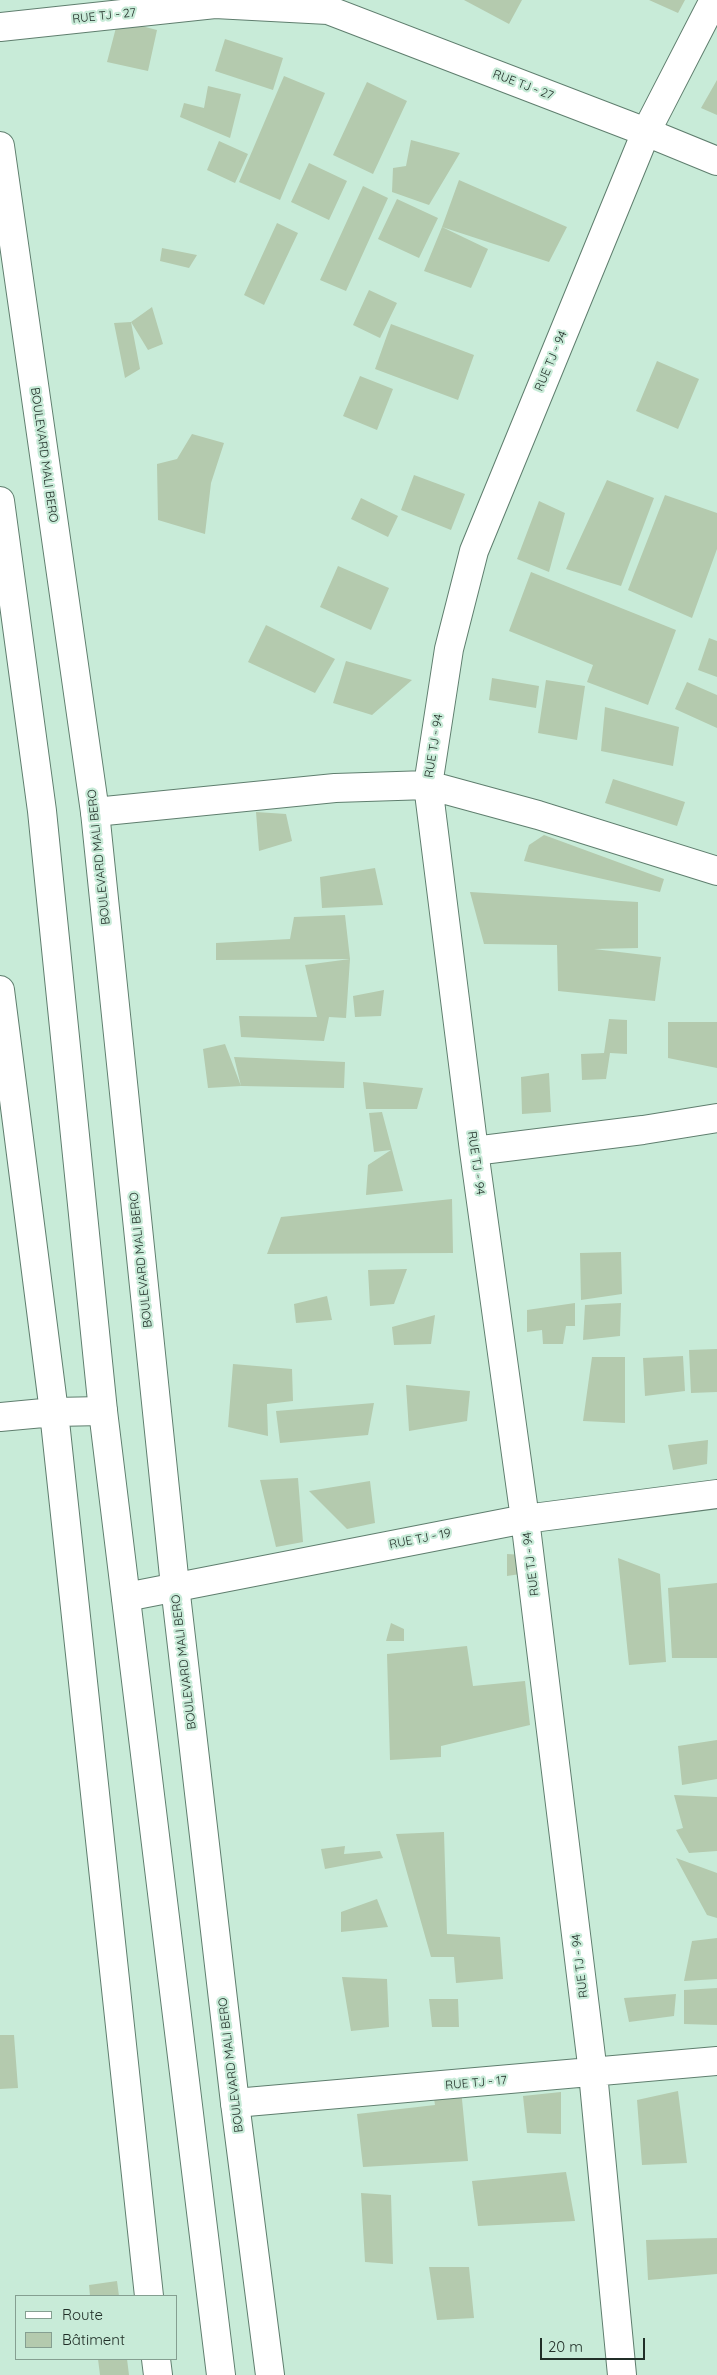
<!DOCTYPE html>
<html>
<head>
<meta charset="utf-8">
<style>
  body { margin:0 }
  #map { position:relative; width:717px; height:2375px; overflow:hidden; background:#c8ebd8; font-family:Quicksand,sans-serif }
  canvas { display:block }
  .legend { position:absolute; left:15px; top:2295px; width:162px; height:65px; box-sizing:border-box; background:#c8ebd8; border:1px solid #859f91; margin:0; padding:6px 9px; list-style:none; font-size:15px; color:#202e27 }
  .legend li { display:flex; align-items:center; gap:10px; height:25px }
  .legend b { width:25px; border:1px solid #859f91 }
  .scale { position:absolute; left:540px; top:2338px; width:105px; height:22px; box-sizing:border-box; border:2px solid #202e27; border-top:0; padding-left:6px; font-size:15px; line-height:18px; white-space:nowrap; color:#202e27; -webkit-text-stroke:4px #c8ebd8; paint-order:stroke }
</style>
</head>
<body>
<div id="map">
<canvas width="717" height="2375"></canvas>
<ul class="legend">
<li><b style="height:6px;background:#fff"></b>Route</li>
<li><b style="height:14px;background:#b4caae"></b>Bâtiment</li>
</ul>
<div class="scale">20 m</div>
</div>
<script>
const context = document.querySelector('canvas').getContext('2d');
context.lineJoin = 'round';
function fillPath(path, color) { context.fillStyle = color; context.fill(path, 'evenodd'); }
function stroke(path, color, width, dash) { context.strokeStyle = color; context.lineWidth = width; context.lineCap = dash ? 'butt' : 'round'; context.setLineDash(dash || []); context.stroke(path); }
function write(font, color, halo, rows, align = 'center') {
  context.font = font + ' Quicksand,sans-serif'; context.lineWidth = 4.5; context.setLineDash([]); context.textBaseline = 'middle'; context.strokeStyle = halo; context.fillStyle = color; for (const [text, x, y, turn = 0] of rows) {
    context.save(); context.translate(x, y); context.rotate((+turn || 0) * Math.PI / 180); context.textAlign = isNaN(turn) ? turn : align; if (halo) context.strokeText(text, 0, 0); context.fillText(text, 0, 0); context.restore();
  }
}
const building = new Path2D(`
  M464,0h58l-13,24z
  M649,0h36l-7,13z
  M118,20l39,10 -9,41 -41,-9z
  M225,39l58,19 -10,32 -58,-19z
  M284,76l41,17 -45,107 -41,-18z
  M717,80v35l-16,-7z
  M367,82l40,19 -34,73 -40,-19z
  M208,86l33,8 -11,44 -50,-21 4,-14 20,5z
  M411,140l49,13 -31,52 -37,-13 1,-24 13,-2z
  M219,141l29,13 -13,29 -28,-13z
  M309,163l38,18 -18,39 -38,-18z
  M459,180l108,47 -18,35 -107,-35z
  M363,186l25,12 -42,93 -26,-11z
  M397,199l41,19 -19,40 -41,-19z
  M277,223l21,10 -34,72 -20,-10z
  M442,227l46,22 -17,39 -47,-17z
  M162,248l35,7 -8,13 -29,-7z
  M369,290l28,13 -17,35 -27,-13z
  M152,307l11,37 -15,6 -17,-28z
  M131,322l9,47 -15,9 -11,-55z
  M391,324l83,31 -16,45 -83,-31z
  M657,361l42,18 -21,50 -42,-18z
  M360,376l33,13 -16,41 -34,-14z
  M192,434l32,9 -13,40 -6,51 -47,-14 -1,-56 20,-5z
  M414,475l51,19 -14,36 -50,-20z
  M607,480l47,18 -33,88 -55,-17z
  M665,495l52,18v36l-25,69 -64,-28z
  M361,498l37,18 -10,21 -37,-18z
  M539,501l26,12 -16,59 -32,-13z
  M338,566l51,22 -18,42 -51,-23z
  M531,572l145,58 -28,75 -61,-23 6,-17 -84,-34z
  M266,625l69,34 -20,34 -67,-31z
  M709,638l8,3v36l-19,-7z
  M346,661l66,19 -40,35 -39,-12z
  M492,678l47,8 -3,22 -47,-8z
  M546,680l39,6 -8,54 -39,-7z
  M687,682l30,13v33l-42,-19z
  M605,707l74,20 -6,39 -72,-15z
  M613,779l72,23 -8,24 -72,-23z
  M256,812l30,2 6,27 -33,10z
  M544,835l120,44 -4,13 -136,-31 5,-16z
  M375,868l8,37 -61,3 -2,-31z
  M470,892l168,10v46l-44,1 67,8 -6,44 -97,-10 -1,-46 -73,-1z
  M345,915l5,44 -4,59 -17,-1 -5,24 -83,-4 -2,-21 78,1 -12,-52 45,-6 -134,1v-17l74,-4 4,-22z
  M384,990l-3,26 -26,1 -2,-21z
  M609,1019l18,1v34l-17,-1 -4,26 -24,1 -1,-26 23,-1z
  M668,1022h49v46l-49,-10z
  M225,1044l16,42 -7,-29 111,5 -1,26 -103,-2 -33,2 -5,-39z
  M549,1073l2,39 -29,2 -1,-37z
  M363,1082l60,6 -6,21h-51z
  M382,1112l21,79 -37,4 2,-30 23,-15 -17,2 -5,-39z
  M452,1199l1,54 -186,1 14,-37z
  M621,1252l1,42 -41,6 -1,-47z
  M407,1269l-13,35 -24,2 -2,-36z
  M327,1296l5,24 -36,3 -2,-19z
  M575,1303v23h-9l-3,18h-20l-1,-14 -15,2v-22z
  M621,1303l-1,33 -37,4 2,-35z
  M435,1315l-4,29 -37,1 -2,-18z
  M717,1349v43l-26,1 -2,-43z
  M683,1356l2,35 -40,5 -2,-38z
  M592,1357h33v66l-42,-2z
  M233,1364l59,5 1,32 -26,3 1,32 -40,-9z
  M406,1385l64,6 -3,30 -58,10z
  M374,1403l-6,32 -88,8 -4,-32z
  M708,1440l-1,24 -34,6 -5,-25z
  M298,1478l5,64 -27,5 -16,-67z
  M370,1481l5,42 -28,6 -38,-38z
  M507,1554l17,1 3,18 -20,3z
  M618,1558l42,16 6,88 -37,3z
  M717,1583v75h-45l-4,-70z
  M391,1623l13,6v12h-18z
  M467,1646l6,40 52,-5 5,44 -89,21v11l-51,3 -3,-106z
  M717,1740v39l-35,6 -4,-39z
  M674,1795l43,2v54l-28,2 -13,-23 7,-2z
  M444,1832l3,102 53,3 3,42 -47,4 -2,-26h-23l-35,-123z
  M345,1846l-1,8 36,-3 3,7 -58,11 -4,-20z
  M676,1858l41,15v45l-10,-3z
  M377,1899l11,28 -47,5v-20z
  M717,1938v41l-33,2 8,-40z
  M342,1977l45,2 2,48 -38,4z
  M717,1988v37l-33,-1v-34z
  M676,1994l-2,22 -45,6 -5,-24z
  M429,1999h29l1,28h-27z
  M0,2035h14l4,53 -18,1z
  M461,2089l7,72 -105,6 -6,-53 78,-9 -2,-13z
  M678,2091l9,72 -45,2 -5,-65z
  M561,2092v42l-34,-1 -4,-37z
  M566,2172l9,49 -97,5 -6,-45z
  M361,2193l30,2 2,69 -28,-2z
  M717,2238v36l-69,6 -2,-40z
  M429,2267h40l5,51 -37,2z
  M117,2281l2,15h-29l-1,-11z
  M98,2359h29l2,16h-29z`);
const minor = new Path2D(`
  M0,27l215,-23 113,6 318,122 71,29
  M95,812l240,-24 93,-3 110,30 179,56
  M0,990l54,422 95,884
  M474,1151l169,-21 74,-12
  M0,1417l54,-5 49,-1
  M126,1597l399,-78 192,-25
  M235,2103l482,-42
  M156,2359l2,16
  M622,2375l-29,-302 -68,-554 -51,-368 -46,-366 21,-136 25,-98 172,-419 68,-132`);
const major = new Path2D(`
  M0,146l95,666 80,774 60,517 35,272
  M0,501l42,310 61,600 118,964`);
const streetNames = [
  ["RUE TJ - 27",104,16,-6],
  ["RUE TJ - 27",523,85,21],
  ["RUE TJ - 94",551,361,-67],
  ["BOULEVARD MALI BERO",44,455,82],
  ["RUE TJ - 94",434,746,-81],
  ["BOULEVARD MALI BERO",99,857,-96],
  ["RUE TJ - 94",476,1163,82],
  ["BOULEVARD MALI BERO",141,1260,-96],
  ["RUE TJ - 19",420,1539,-11],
  ["RUE TJ - 94",531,1564,-97],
  ["BOULEVARD MALI BERO",184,1662,-97],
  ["RUE TJ - 94",580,1966,-97],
  ["BOULEVARD MALI BERO",231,2065,-97],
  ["RUE TJ - 17",476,2083,-5]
];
fillPath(building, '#b4caae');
stroke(minor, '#5f7e6e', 30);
stroke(major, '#5f7e6e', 30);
stroke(minor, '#fff', 28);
stroke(major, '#fff', 28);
write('12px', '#202e27', '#c8ebd8', streetNames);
</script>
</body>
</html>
